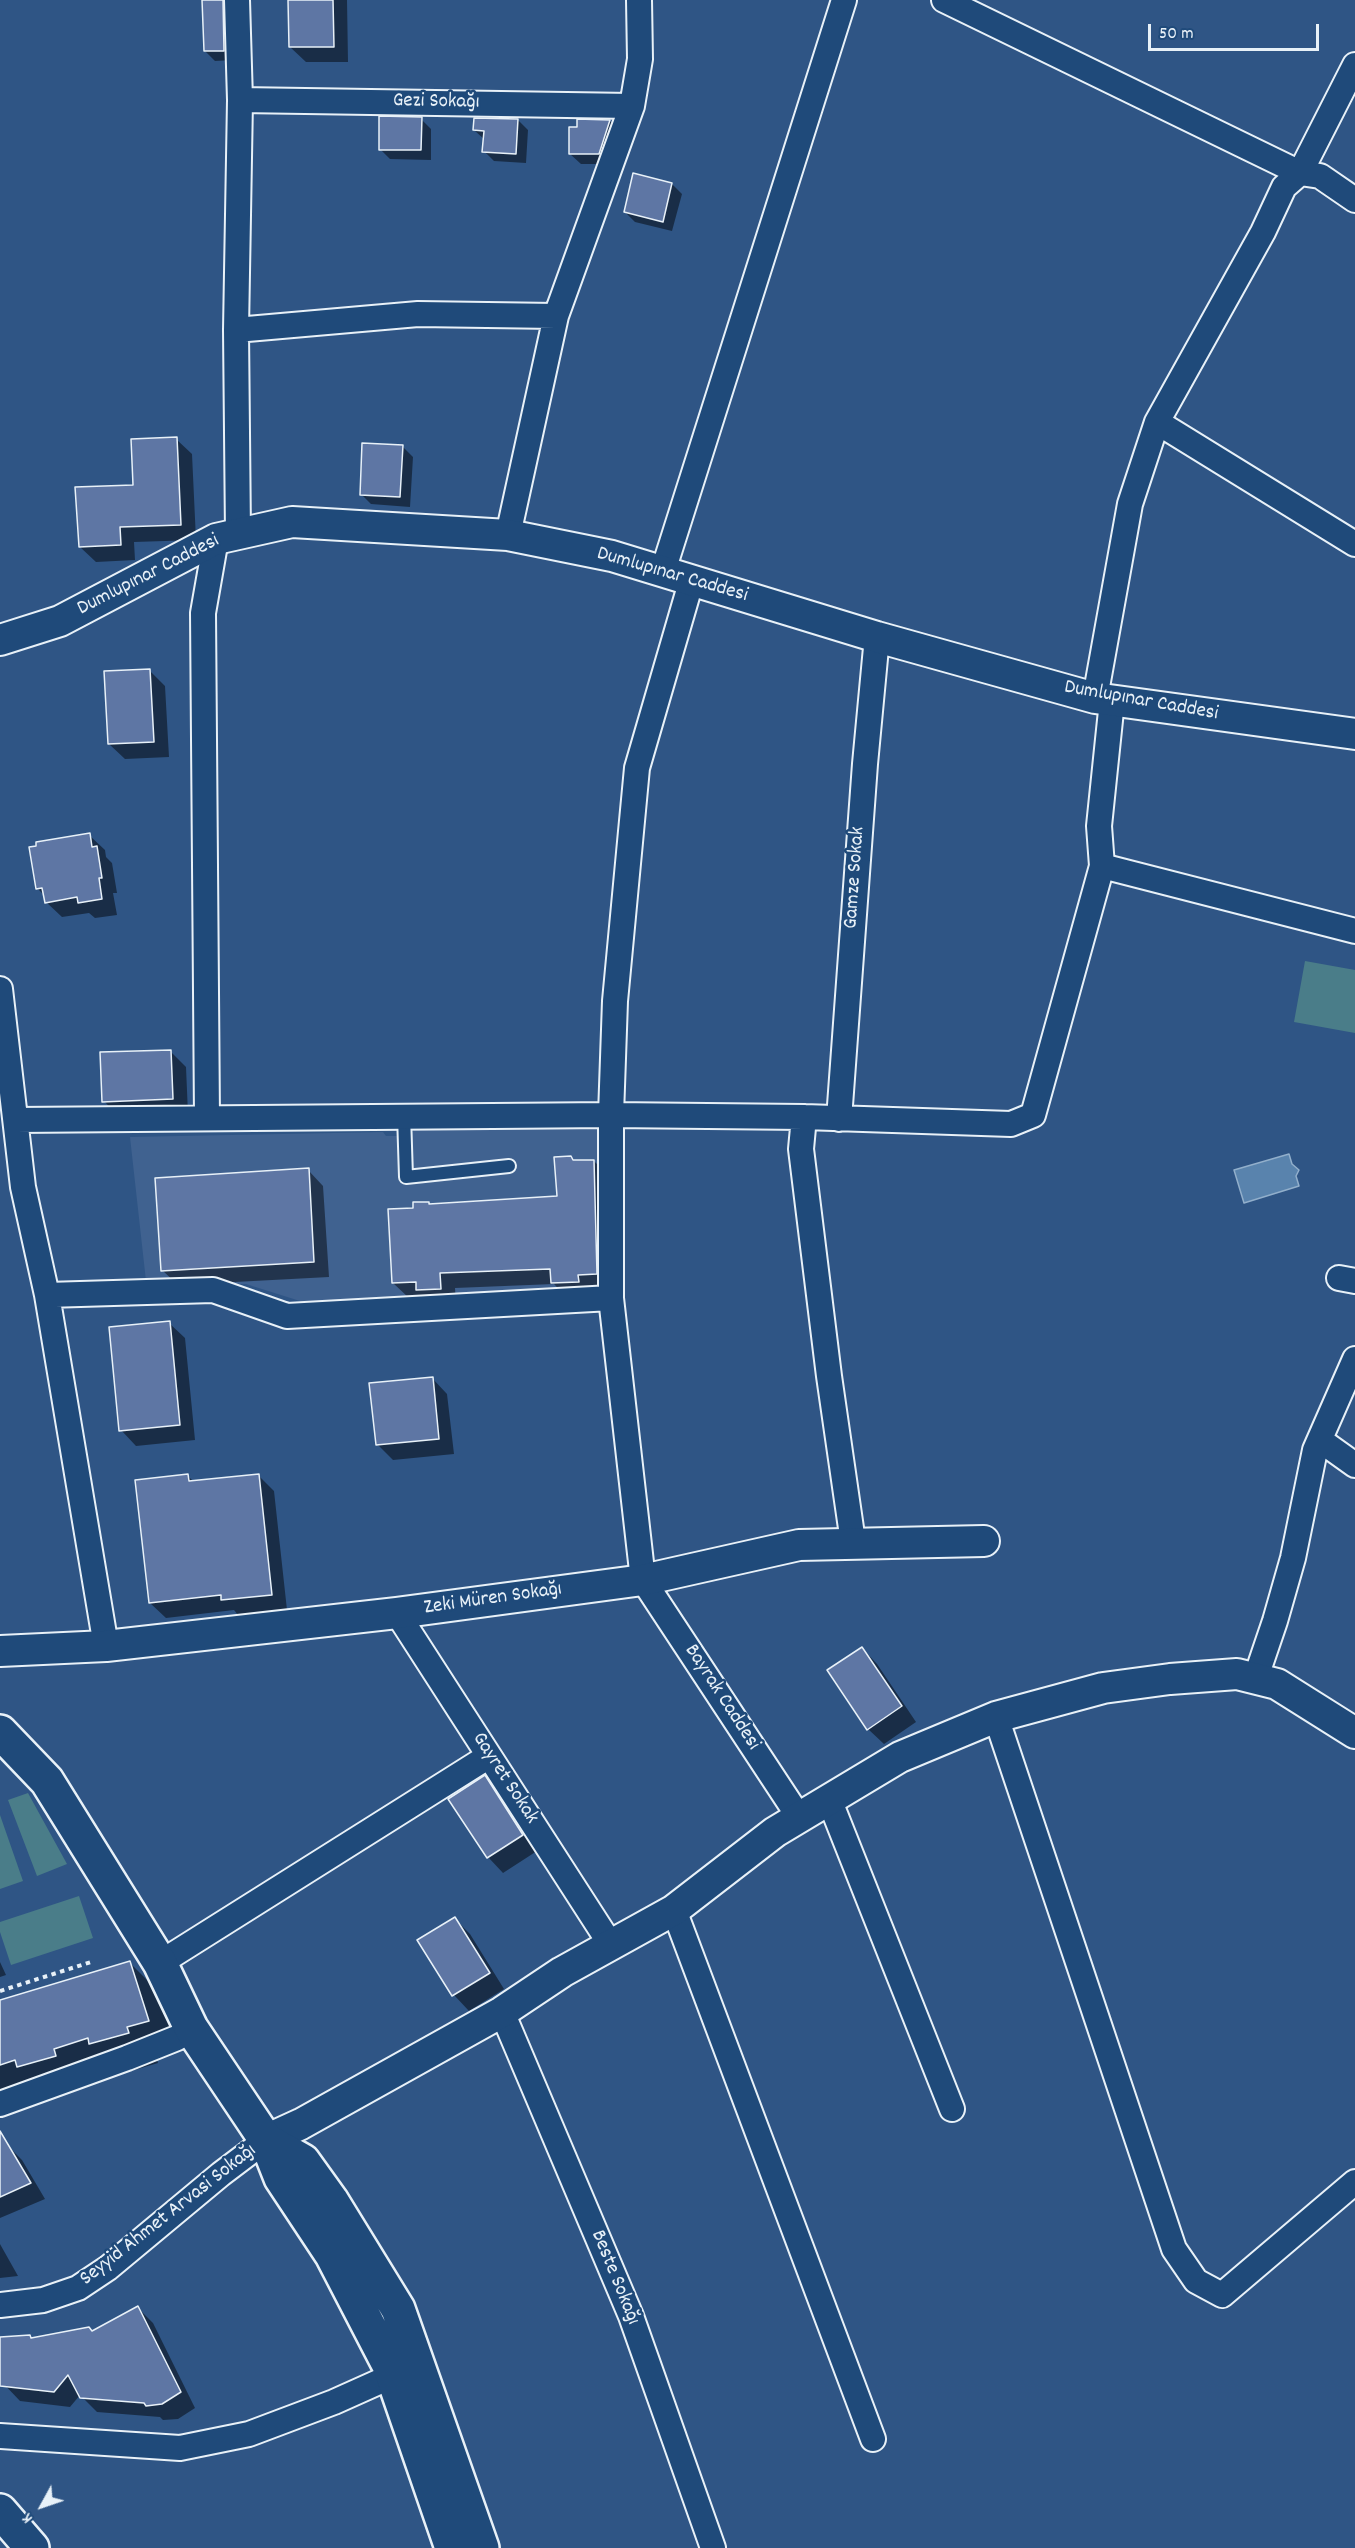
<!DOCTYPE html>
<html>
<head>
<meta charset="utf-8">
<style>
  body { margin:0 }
  #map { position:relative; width:1355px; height:2548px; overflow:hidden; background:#2f5585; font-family:Dekko,sans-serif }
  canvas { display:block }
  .north { position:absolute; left:12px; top:2476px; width:60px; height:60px; -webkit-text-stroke:4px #1f4a7a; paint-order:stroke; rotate:230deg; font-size:16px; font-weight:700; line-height:24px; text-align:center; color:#e8f1f8 }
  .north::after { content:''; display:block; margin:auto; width:21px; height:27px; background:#e8f1f8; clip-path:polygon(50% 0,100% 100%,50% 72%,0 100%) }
  .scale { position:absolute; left:1148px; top:24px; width:171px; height:27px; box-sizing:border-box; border:3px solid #e8f1f8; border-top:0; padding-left:8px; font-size:18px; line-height:21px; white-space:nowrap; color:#e8f1f8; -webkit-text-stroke:4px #1f4a7a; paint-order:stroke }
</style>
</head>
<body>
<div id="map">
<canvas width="1355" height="2548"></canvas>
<div class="north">K</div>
<div class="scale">50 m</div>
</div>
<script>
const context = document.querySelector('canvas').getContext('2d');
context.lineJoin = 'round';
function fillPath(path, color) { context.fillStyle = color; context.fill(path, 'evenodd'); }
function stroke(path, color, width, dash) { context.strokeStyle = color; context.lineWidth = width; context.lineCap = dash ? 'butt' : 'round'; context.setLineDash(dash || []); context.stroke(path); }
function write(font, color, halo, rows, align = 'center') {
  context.font = font + ' Dekko,sans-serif'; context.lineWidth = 5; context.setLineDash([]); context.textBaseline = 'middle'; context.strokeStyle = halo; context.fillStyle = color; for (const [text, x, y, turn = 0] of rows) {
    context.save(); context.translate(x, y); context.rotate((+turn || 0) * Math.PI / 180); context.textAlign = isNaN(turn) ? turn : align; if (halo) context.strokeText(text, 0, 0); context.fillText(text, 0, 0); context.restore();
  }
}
const built = new Path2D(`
  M418,1127l186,2 5,156 -290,22 -73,-23 -91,1 -9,-4 -16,-144 253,-5 3,4h22z`);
const green = new Path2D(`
  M1305,961l50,9v63l-61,-11z
  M28,1793l39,71 -30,12 -29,-76z
  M0,1815l23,66 -23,8z
  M79,1896l14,42 -82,27 -11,-33v-10z`);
const water = new Path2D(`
  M1289,1154l3,10 7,6 -3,6 3,10 -55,17 -10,-33z`);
const shadow = new Path2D(`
  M204,0h20l9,9 1,51 -19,1 -10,-10z
  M289,0h58l1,62h-42l-16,-15z
  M421,119l10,10v31l-41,-1 -10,-10z
  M518,120l10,10 -2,33 -32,-2 -10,-10 1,-11 -11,-10z
  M579,121h31l10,10 -11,33h-28l-11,-10 9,-25z
  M672,184l10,10 -10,37 -37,-9 -10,-10z
  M176,439l16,15 4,86 -62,2 1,18 -39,2 -16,-15z
  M403,447l10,10 -3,50 -39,-3 -10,-10z
  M150,671l15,15 4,71 -44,2 -16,-15z
  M89,835l16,15 1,7 6,6 5,30h-4l4,22 -22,3 -6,-5 -27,4 -16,-15 -1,-6 -8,-8z
  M170,1051l16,16 2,47 -69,3 -15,-16z
  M571,1157l4,5 19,-1 15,16 3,112 -44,9 -14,-14 -99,4 1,16 -47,-6 -16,-15 22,-74 15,-3 128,-8z
  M308,1170l15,16 6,91 -151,8 -16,-15z
  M169,1323l16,15 10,102 -59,6 -15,-16z
  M432,1378l15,16 7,60 -61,6 -16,-16z
  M188,1476l6,6 65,-6 15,15 13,119 -49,5 -4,-5 -68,8 -16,-15z
  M862,1648l15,16 39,58 -32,22 -16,-15z
  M485,1777l15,16 37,58 -34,22 -15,-16z
  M455,1919l15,15 34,55 -35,22 -15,-16 -35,-54z
  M0,1962l6,13 -6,2z
  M130,1963l30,30 18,58 -22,6 2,6 -37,11 -5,-5 -116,40v-107z
  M7,2145l15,15 23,39 -45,19v-71z
  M0,2244l18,32 -18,2z
  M138,2308l15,15 42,85 -17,11 -15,1 -3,-3 -63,-5 -17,-17 -10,12 -50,-6 -20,-21v-41h32l61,-7z`);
const building = new Path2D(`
  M202,0h21l1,51h-20z
  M288,0h45l1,47h-45z
  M379,116l43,1 -1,33h-42z
  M474,118l44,1 -2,35 -34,-2 2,-21 -11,-1z
  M577,119l33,1 -11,34h-30v-27h8z
  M633,173l39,10 -9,39 -39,-10z
  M177,437l4,88 -61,2 1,18 -42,2 -4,-60 58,-2 -2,-46z
  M362,443l41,2 -3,52 -40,-2z
  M150,669l4,73 -46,2 -4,-73z
  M90,833l2,14 5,-1 5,32h-3l3,21 -24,4 -1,-6 -32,6 -3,-15 -6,1 -7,-42 7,-1v-4z
  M171,1050l2,49 -71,3 -2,-50z
  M571,1156l2,4h21l3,114 -19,1 1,7 -28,1 -1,-14 -110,4 1,16 -25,1v-8l-24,1 -4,-74 25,-1v-6h16v2l128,-8 -3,-39z
  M309,1168l5,94 -153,9 -6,-93z
  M170,1321l10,104 -61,6 -10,-104z
  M433,1377l6,62 -63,6 -7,-62z
  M188,1474l1,7 70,-7 13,121 -51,5v-5l-72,8 -14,-123z
  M862,1647l40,59 -35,24 -40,-60z
  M485,1775l38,60 -36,23 -39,-59z
  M455,1917l35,56 -38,23 -35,-56z
  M130,1961l19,60 -22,6 2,6 -40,11 -1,-6 -34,11 2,7 -39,11 -2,-7 -15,5v-65z
  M0,2131l31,52 -31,14z
  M138,2306l43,86 -19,12 -16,2 -2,-3 -64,-5 -12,-23 -14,17 -54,-6v-49l30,-2 1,3 58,-11 3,4z`);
const path = new Path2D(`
  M0,1991l91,-29`);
const service = new Path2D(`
  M404,1115l2,62 103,-11`);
const minor = new Path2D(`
  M237,0l3,100 -4,230 2,205
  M944,0l356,173 55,-108
  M240,100l392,6
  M236,330l182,-16 138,2
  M1157,422l198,122
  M508,535l48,-219 76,-210 8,-47 -1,-59
  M663,571l181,-571
  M692,579l-55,189 -22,233 -4,114v183l32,282 156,237
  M1095,698l35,-194 27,-82 106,-190 21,-45 16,-14 20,3 35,24
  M1102,866l253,65
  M0,989l23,198 24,108 59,351
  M804,1117l-3,32 28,227 24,166
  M207,1118l-4,-505 13,-74
  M839,1119l26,-355 12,-127
  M16,1120l595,-5 193,2 207,7 22,-9 69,-249 -3,-40 13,-125
  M1339,1278l16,3
  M47,1295l166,-5 74,26 324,-18
  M1320,1440l35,25
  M397,1613l214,332
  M1256,1677l19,-56 18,-63 22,-108 40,-91
  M996,1717l178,532 22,32 26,14 133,-113
  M829,1799l123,310
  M674,1910l199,529
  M160,1963l329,-207
  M502,2012l129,304 82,232
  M0,2104l127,-46 50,-20 14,-10
  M0,2305l43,-5 35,-12 30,-20 113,-94 45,-34
  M0,2436l180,12 69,-14 85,-32 58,-26`);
const tertiary = new Path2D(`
  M0,640l60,-19 156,-82 76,-17 216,13 104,21 265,81 218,61 260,36
  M0,1651l106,-5 291,-33 246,-33 156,-35 185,-4
  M266,2140l35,-16 201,-112 60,-40 112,-62 101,-78 125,-75 96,-40 107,-29 67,-9 67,-5 40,10 78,49`);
const secondary = new Path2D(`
  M0,1732l47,49 113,182 31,65 75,112 15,38 51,77 57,110 63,183
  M266,2140l37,21 28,39 67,109 84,239
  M0,2511l32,37`);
const streetNames = [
  ["Gezi Sokağı",436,103,1],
  ["Dumlupınar Caddesi",149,576,-27],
  ["Dumlupınar Caddesi",672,576,16],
  ["Dumlupınar Caddesi",1141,702,10],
  ["Gamze Sokak",856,878,-86],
  ["Zeki Müren Sokağı",493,1600,-8],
  ["Bayrak Caddesi",721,1698,57],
  ["Gayret Sokak",504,1779,57],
  ["Seyyid Ahmet Arvasi Sokağı",169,2216,-38],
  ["Beste Sokağı",614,2278,68]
];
fillPath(built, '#406290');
fillPath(green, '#4a7d89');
fillPath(water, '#5983ad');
stroke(water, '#92afcb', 1.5);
fillPath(shadow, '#0007');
fillPath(building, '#5e76a4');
stroke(building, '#e8f1f8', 1.5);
stroke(service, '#e8f1f8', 16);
stroke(minor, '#e8f1f8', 28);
stroke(tertiary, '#e8f1f8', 34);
stroke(secondary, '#e8f1f8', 38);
stroke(path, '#e8f1f8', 4, [4.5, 4.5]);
stroke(service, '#1f4a7a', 12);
stroke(minor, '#1f4a7a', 24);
stroke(tertiary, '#1f4a7a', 30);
stroke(secondary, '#1f4a7a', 33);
write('21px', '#e8f1f8', '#1f4a7a', streetNames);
</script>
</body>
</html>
